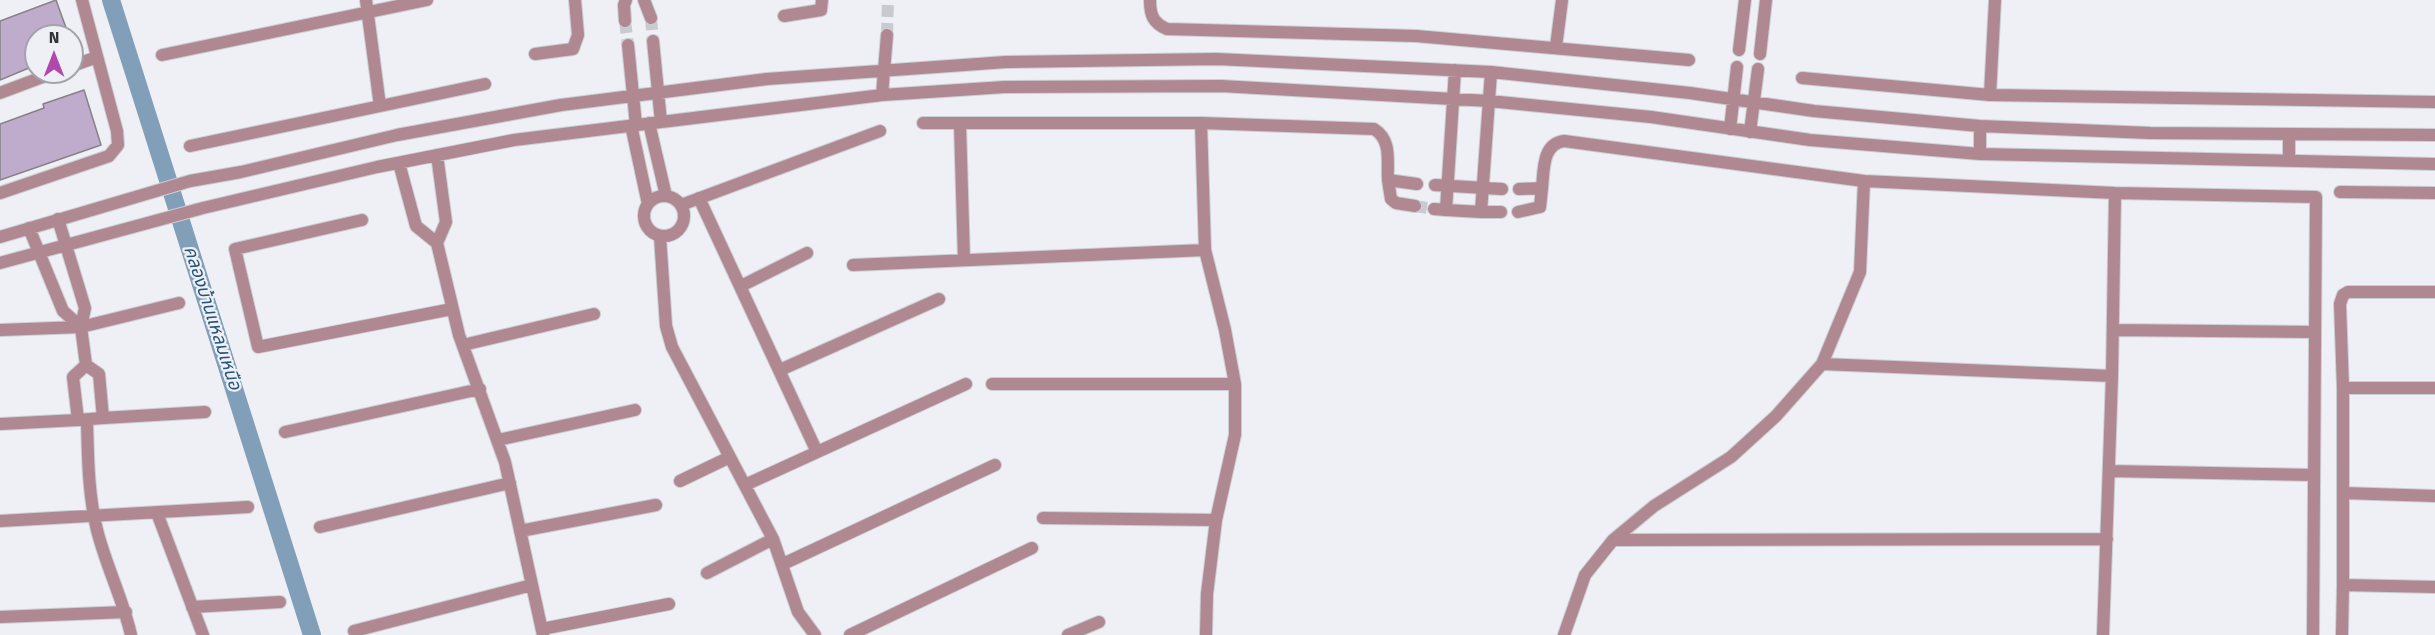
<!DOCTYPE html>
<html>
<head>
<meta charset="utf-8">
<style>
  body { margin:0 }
  #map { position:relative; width:2435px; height:635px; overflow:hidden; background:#eff0f5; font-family:"Fira Sans",sans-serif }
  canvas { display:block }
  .north { position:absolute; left:24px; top:24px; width:60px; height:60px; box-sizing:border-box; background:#eff0f5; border:2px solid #a4a4a8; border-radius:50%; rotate:0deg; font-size:16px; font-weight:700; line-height:24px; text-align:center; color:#333335 }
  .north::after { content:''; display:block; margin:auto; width:21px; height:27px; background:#af49ae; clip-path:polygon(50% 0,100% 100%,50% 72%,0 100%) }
</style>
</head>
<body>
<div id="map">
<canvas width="2435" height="635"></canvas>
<div class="north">N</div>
</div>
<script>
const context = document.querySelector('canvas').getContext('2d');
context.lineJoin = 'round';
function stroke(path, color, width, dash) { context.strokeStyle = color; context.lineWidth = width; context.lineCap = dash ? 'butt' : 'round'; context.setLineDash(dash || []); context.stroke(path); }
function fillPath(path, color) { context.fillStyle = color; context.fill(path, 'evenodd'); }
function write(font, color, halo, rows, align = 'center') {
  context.font = font + ' "Fira Sans","Noto Sans Thai",sans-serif'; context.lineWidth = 4.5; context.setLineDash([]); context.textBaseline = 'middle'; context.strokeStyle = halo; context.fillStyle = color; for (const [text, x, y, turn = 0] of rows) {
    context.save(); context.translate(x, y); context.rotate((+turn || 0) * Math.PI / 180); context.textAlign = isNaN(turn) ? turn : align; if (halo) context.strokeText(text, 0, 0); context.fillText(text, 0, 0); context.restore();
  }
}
const canal = new Path2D(`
  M111,0l201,635`);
const building = new Path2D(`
  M56,0l13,36h-33v29l-36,15v-59z
  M84,90l17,55 -101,35v-56l44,-16 -1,-4z`);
const minorTunnel = new Path2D(`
  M651,18l2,23
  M625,21l3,24
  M887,35l1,-35
  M1415,206l19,3`);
const minor = new Path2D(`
  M366,0l14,106
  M644,0l7,18
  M1150,0c0,15 3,23 17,29l249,7 273,24
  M784,16l37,-6 1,-10
  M625,21l-1,-16 2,-5
  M653,41l8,81
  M628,45l8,80
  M1556,47l6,-47
  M1739,50l6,-50
  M535,54l38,-5 5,-14 -3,-35
  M1760,54l6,-54
  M162,55l265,-55
  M72,66l25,-9
  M1455,70l-9,140 35,2 10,-140
  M1802,78l188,17 445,7
  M0,93l56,-21
  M882,95l5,-60
  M1990,95l5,-95
  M649,123l17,73
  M923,123h278
  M960,124l4,136
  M631,125l17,79
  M1980,126v28
  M1730,129l7,-62
  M1750,132l8,-63
  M2289,134v27
  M190,146l295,-62
  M399,163l17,63 21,17 9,-21 -9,-67
  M1864,181l-4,91 -38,92 290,12
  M1435,185l67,4
  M1542,188c2,-18 0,-44 22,-47l300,40 251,12 201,4 -3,438
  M2340,192l95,1
  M0,193l109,-37 9,-11 -1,-14 -35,-131
  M644 216a20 20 0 1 1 40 0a20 20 0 1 1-40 0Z
  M699,198l118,254
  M681,205l199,-74
  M1415,206l-19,-3 -5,-4 -3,-19 29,4
  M1434,209l12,1
  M1481,212h20
  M1518,212l22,-5 2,-19 -23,1
  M362,220l-127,29 23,98 194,-38
  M29,228l34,83 18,16 4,-19 -27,-89
  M660,236l6,90 6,21 101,192 25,73 17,23
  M0,237l190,-56 51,-9 156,-37 164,-30 206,-26 239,-17 211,-3 274,13 199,21 124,18 166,15 170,7 285,2
  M437,243l22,92 46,127 38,173
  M0,263l203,-55 174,-41 137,-27 368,-45 123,-8 216,-1 268,15 162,16 159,23 170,14 455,10
  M853,265l352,-15
  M741,286l66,-33
  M2435,292h-87l-5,3 -3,9 3,84v197l92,2
  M81,327l5,38 13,9 4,44 -25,2 -5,-43 13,-12
  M0,330l81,-3 98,-24
  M2113,330l202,2
  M463,345l131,-31
  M780,370l159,-71
  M992,384h243
  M2343,388h92
  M103,418l102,-6
  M87,420c1,37 1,73 10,110 9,36 26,69 34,105
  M0,424l78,-4
  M285,432l195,-43
  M498,440l137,-30
  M2109,471l205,4
  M680,481l50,-24
  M745,485l221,-101
  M2343,493l92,3
  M157,513l46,122
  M1043,518l173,2
  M0,521l248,-14
  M320,527l190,-44
  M520,531l136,-26
  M1613,540l494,-1
  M783,564l212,-99
  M707,573l66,-34
  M192,607l88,-5
  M0,617l126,-5
  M542,629l127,-25
  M354,631l178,-46
  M850,635l182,-87
  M1068,635l31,-13
  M1206,635l1,-41 9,-74 19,-85v-51l-10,-54 -20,-80 -4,-127 173,6c18,11 13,32 14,51
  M1564,635l21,-60 28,-35 41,-34 77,-49 45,-41 46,-52
  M2103,635l9,-259 3,-183
  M2342,635l1,-50`);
const waterNames = [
  ["คลองบ้านแหลมเหนือ",212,318,72]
];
stroke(canal, '#819fb8', 18);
fillPath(building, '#bfaccc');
stroke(building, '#858286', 1.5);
stroke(minorTunnel, '#c9cacf', 12, [12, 6]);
stroke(minor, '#cdced2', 14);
stroke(minor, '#af8891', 12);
write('italic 18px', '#245479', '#eff0f5', waterNames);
</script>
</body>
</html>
